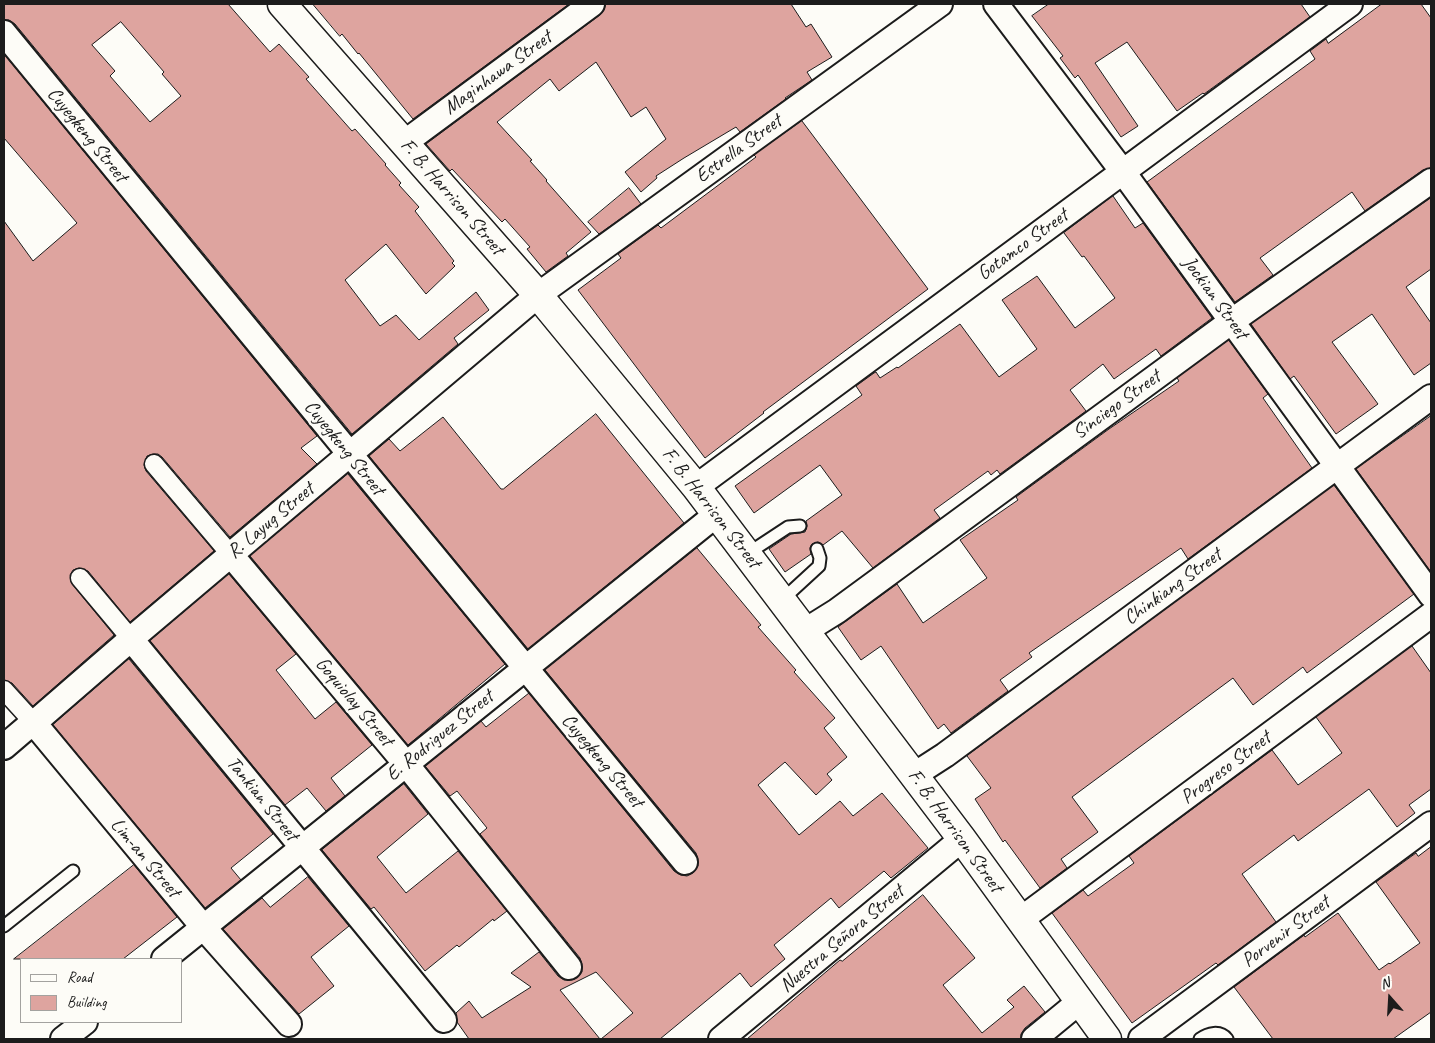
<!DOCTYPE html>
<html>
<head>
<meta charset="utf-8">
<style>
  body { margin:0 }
  #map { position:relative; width:1435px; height:1043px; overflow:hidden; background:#fdfcf7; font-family:Caveat,sans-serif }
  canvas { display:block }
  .frame { position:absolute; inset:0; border:5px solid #1c1c1c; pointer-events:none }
  .legend { position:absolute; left:20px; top:958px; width:162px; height:65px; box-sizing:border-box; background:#fdfcf7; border:1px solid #a3a29f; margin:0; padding:6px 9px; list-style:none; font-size:15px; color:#1c1c1c }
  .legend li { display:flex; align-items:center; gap:10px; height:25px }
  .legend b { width:25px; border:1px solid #a3a29f }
  .north { position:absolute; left:1365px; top:973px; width:50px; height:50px; -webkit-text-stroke:4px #fdfcf7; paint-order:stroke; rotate:341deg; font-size:14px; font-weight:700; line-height:20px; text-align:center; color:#1c1c1c }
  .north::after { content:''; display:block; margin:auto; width:18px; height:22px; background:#1c1c1c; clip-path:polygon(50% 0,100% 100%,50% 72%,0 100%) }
</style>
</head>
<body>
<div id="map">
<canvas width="1435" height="1043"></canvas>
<div class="frame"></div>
<ul class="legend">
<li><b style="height:6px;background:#fdfcf7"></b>Road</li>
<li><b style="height:14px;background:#dea49f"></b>Building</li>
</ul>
<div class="north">N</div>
</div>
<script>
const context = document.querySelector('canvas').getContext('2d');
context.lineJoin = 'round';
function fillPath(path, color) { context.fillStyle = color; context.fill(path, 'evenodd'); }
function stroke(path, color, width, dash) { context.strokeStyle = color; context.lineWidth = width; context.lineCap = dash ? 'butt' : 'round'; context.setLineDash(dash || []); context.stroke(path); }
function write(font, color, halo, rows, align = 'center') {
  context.font = font + ' Caveat,sans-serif'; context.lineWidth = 5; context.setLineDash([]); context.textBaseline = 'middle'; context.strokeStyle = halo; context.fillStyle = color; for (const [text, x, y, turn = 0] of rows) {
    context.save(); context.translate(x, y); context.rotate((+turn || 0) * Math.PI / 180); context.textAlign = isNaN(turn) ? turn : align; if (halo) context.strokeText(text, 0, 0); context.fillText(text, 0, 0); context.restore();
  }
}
const building = new Path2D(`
  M4,4h224l42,48 9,-8 30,33 -3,2 46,52 3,-2 31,35 -1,1 16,18 -2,2 20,22 -4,4 39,50 -2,2 3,3 -29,28 -40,-50 -41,36 35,46 16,-11 23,25 57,-48 13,18 -35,28 4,6 -106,90 -337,-410 -6,-4h-5zM121,22l43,50 -2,2 19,22 -31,26 -40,-46 5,-5 -23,-26z
  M313,4h256l-156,115 -54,-66 -1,1 -16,-20 -2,2z
  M606,4h185l15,23 5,-3 21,33 -25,15 5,8 -27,18 1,1 -46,33 -4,-5 -52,31 -28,18 1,2 -16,14 -16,-20 41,-33 -20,-32 -15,10 -35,-55 -37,29 -9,-12 -53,43 35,38 -2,1 17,19 -1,1 45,51 -25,21 2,3 -22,16 -19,-23 3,-2 -25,-28 -3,3 -50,-53 -2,2 -24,-27 174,-129 4,-5z
  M1049,4h252l9,13 -106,77 -1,-1 -26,18 -50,-69 -32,21 43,63 -17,11 -43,-62 -3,3 -15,-20 3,-2 -31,-40z
  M1382,4h39l10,14v150l-8,2 -58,41 -13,-19 -92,66 13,17 -38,27 -88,-120 168,-123 -5,-8 16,-12 2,4z
  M4,54l313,382 -16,12 16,16 -87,73 -68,-80 -4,-3h-5l-6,2 -3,9 2,6 68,80 -84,71 -42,-51 -9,-3 -6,2 -3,5 2,9 42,51 -81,71 -21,-23 -8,-3v-459l29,40 44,-38 -73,-85z
  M802,121l126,168 -165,123 1,1 -59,45 -127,-168 43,-32 -3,-4 40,-29 3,3 95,-71 -2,-2z
  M629,188l12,16 -42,30 -11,-12z
  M1113,196l22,32 8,-5 69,95 -51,38 -5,-7 -42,30 -11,-15 -33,26 16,21 -86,63 -3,-4 -6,5 -3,-4 -54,39 6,8 -67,50 -31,-37 -19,14 -5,-3 -6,2 -2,4 1,6 -26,18 -16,-23 22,-15 14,-2 2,-6 -1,-5 36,-26 -22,-30 -66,48 -19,-27 127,-91 -6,-9 18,-13 2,-1 4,6 17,-11 1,1 62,-44 39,53 38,-28 -35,-49 35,-24 38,52 40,-30 -31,-42 -2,1 -18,-24z
  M1431,198v71l-25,18 25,36v40l-17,12 -42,-61 -40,28 46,62 -42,30 -42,-58 -4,3 -39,-55z
  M1229,340l39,54 -5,4 49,70 -124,91 -7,-11 -152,105 3,4 -32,23 8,11 -57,42 -7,-9 -6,5 -57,-83 -20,14 -23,-33 59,-43 26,39 64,-45 -27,-38 58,-40 -2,-3 93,-68 70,-48 -2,-3z
  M596,414l88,109 -156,126 -159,-193 20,-17 11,12 43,-34 58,72h2z
  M1431,416v156l-75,-103z
  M348,474l157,190 -97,81 -158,-189z
  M1334,485l80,109 -107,79 -4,-6 -50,38 -20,-27 -161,119 26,35 -37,27 6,9 -27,20 -35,-48 -2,2 -28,-43 16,-11 -24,-32z
  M697,548l64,77 -3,2 38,43 -2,2 41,46 -11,10 23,29 -20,17 5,6 -16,15 -31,-33 -27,23 41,50 41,-34 13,15 29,-23 46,55 -37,30 -7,-7 -45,37 -8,-10 -57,47 11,14 -34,28 -11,-14 -80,66h-59l32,-26 -37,-41 -36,18 40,49h-131l-12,-17 -1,-9 13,-12 13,17 49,-31 -20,-14 28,-21 19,24 6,4h8l6,-3 4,-5v-8l-2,-6 -100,-124 7,-6 -30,-37 -7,5 -25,-30 56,-45 5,6 43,-34 145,178 7,4 6,1 6,-3 5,-7v-7l-2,-6 -151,-183z
  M229,574l67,80 -20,16 39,49 21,-17 36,43 -41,33 14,18 -19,15 -19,-23 -22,17 -135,-164z
  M1412,646l19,27v116l-22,16 6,8 -18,14 -28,-38 -71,52 -4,-6 -52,39 34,48 -58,43 -2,-2 -84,60 -80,-110 31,-23 5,6 46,-33 -5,-7 143,-106 26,35 44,-32 -26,-36z
  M129,659l144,175 -42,34 10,12 -36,28 -152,-183z
  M404,784l24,30 -51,43 29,36 52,-42 49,60 -13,10 -1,-2 -34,28 -2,-2 -32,26 -51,-64 -3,2 -49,-59z
  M1431,847v165l-38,27h-120l-39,-52 70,-52 1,2 33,-24 41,57 10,-7 1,1 30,-21 -44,-61 40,-29 2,3z
  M134,865l43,52 -54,42h-109z
  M308,877l41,49 -38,31 23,29 -35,28 -76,-85 39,-31 8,9z
  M923,895l52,63 -32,27 39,48 32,-26 -7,-7 17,-14 21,26 -20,16 -4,6v5h-274l93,-79 2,1z`);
const service = new Path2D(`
  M747,554l41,-27 12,-1
  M782,600l37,-34 1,-8 -3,-9
  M4,926l69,-55
  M1200,1039c8,-6 20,-9 27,0`);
const pedestrian = new Path2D(`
  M154,464l77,91
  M80,578l51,61
  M4,690l30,33`);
const minor = new Path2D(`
  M996,4l127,168 308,423
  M4,33l681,829
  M404,143l188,-139
  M696,487l654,-483
  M231,555l175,209 163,203
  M805,631l32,-20 395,-290 199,-140
  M131,639l313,381
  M34,723l170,205 85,96
  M4,747l21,-18 9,-6 97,-84 407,-344 402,-291
  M914,775l31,-20 486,-358
  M1020,920l411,-305
  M164,959l553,-445
  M63,1039l22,-17
  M721,1039l241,-200
  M1034,1039l45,-37
  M1141,1039l290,-215`);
const secondary = new Path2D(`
  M282,4l256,291 158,192 266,352 145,200`);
const streetNames = [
  ["Maginhawa Street",498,73,-36],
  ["Cuyegkeng Street",87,135,51],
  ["Estrella Street",739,149,-36],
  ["F. B. Harrison Street",452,197,49],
  ["Gotamco Street",1023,245,-36],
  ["Jockian Street",1215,298,54],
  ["Sinciego Street",1117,405,-36],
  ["Cuyegkeng Street",344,448,51],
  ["F. B. Harrison Street",711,508,52],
  ["R. Layug Street",271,521,-40],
  ["Chinkiang Street",1173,587,-36],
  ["Goquiolay Street",354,702,50],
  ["E. Rodriguez Street",440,736,-39],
  ["Cuyegkeng Street",602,761,50],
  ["Progreso Street",1226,768,-37],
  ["Tankian Street",262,799,51],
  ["F. B. Harrison Street",955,831,54],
  ["Lim-an Street",145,858,50],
  ["Porvenir Street",1286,932,-37],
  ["Nuestra Señora Street",842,939,-40]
];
fillPath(building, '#dea49f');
stroke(building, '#1c1c1c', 1);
stroke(service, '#1c1c1c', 15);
stroke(pedestrian, '#1c1c1c', 21);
stroke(minor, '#1c1c1c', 28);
stroke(secondary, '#1c1c1c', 31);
stroke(service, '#fdfcf7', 11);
stroke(pedestrian, '#fdfcf7', 18);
stroke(minor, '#fdfcf7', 24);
stroke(secondary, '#fdfcf7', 28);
write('20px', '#1c1c1c', '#fdfcf7', streetNames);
</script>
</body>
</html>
